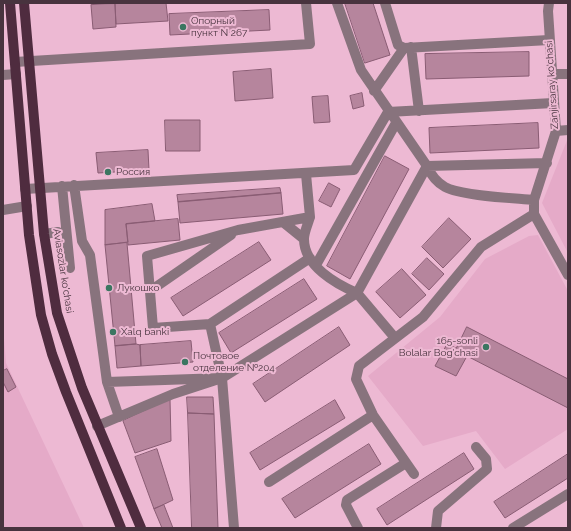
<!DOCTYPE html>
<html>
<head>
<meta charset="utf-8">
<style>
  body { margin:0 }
  #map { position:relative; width:571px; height:531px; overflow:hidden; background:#edb9d3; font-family:Raleway,sans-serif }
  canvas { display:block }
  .frame { position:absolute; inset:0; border:4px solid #48333e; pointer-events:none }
</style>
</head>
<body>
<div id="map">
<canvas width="571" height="531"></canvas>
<div class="frame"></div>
</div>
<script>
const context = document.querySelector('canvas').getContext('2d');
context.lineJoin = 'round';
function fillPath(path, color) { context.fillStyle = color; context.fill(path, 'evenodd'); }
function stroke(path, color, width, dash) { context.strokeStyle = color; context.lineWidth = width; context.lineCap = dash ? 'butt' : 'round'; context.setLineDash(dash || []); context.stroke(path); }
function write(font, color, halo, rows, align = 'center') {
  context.font = font + ' Raleway,sans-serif'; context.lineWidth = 4; context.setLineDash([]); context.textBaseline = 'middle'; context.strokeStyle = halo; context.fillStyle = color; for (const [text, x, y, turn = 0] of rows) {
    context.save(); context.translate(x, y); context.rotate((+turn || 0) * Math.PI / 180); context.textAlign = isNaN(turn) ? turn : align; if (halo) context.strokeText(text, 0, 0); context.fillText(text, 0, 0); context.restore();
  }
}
const built = new Path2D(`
  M568,138v115l-26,-50z
  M538,235l30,56v138l-63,40 -29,-38 -53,15 -55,-70 72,-59 45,-58 44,-23z
  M3,326l3,37 78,165h-81z`);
const building = new Path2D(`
  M166,3l2,18 -52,3 -1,-20z
  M345,3h28l17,52 -25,8z
  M115,4l1,23 -23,2 -2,-24z
  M269,10l1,20 -100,5 -1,-21z
  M529,52v24l-103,3 -1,-25z
  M271,69l2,29 -38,3 -2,-29z
  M362,93l2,13 -11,3 -3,-13z
  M328,96l2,26 -16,1 -2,-26z
  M165,120h35v31h-34z
  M538,123l1,25 -109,5 -1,-25z
  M148,150l1,20 -51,3 -2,-20z
  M385,156l24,13 -59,110 -23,-13z
  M329,183l11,6 -9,18 -12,-6z
  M280,188l1,5 -103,9 -1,-7z
  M281,193l2,21 -103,9 -2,-21z
  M152,204l3,17 -29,3 2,18 -23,3v-35z
  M449,218l22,21 -28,29 -21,-21z
  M178,219l2,21 -52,5 -2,-21z
  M259,242l12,18 -88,56 -12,-18z
  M127,243l9,101 -21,2 -10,-101z
  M427,258l17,16 -15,16 -17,-16z
  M402,269l24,26 -26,23 -24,-26z
  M304,279l13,20 -86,54 -12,-20z
  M339,327l11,18 -85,57 -12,-18z
  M467,327l101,52v29l-101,-52 -11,20 -21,-10 12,-22 9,4z
  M191,341l2,21 -52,4 -1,-21z
  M136,344l4,1 1,21 -24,2 -2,-22z
  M7,369l9,18 -8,5 -5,-10v-11z
  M187,397h26l1,17 -26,-1z
  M170,399l1,42 -36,12 -12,-32z
  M335,400l10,18 -85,52 -10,-17z
  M188,413l26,1 4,114h-26z
  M369,444l12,20 -86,54 -13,-19z
  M157,449l16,51 -19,9 -19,-52z
  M464,453l10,16 -87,56 -10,-16z
  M568,454v24l-63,40 -11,-16z
  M164,505l9,23h-11l-8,-19z`);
const minor = new Path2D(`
  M337,3l24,67 66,96c4,9 9,16 18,21 17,9 68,11 89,13
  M385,3l13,42 6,3 145,-8
  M549,3l-1,8 8,120 -22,69v14l34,61
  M411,47l8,64
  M15,62l295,-18 -4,-41
  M552,74h16
  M3,75l13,-1
  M374,91l30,-43
  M556,131l12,-1
  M427,166l120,-3
  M74,185l8,56 8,14 17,127 12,35
  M62,186l8,82
  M25,189l329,-19 34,-58 165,-9
  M3,210l24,-4
  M310,217c-2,7 -6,15 -6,22 0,27 32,45 53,54
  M283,222l21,17
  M44,234l14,-2
  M316,265l80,-142
  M150,291l81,-56
  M210,324l100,-66
  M395,338l-38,-45 70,-127
  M222,378l12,150
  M107,382l115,-4 -12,-54 -57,4 -6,-72 91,-26 72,-13 -4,-43
  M97,426l76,-32 49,-16 135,-85
  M414,474l-41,-59 -17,-36 3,-13 64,-49 58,-70 53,-33
  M269,482l104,-67
  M358,528l-12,-23 1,-5 59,-37
  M436,528l2,-17 49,-42 -1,-10 -10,-12
  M513,528l55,-34`);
const major = new Path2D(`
  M10,3l19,232 12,80 11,39 14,38 55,136
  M24,3l20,231 13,79 25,75 59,140`);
const markers = [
  [183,27,4,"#3b7661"],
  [108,172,4,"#3b7661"],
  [109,288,4,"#3b7661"],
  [113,332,4,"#3b7661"],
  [486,347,4,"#3b7661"],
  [185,362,4,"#3b7661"]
];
const poiNames = [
  ["Опорный",191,21],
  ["пункт N 267",191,33],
  ["Россия",116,172],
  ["Лукошко",117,288],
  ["Xalq banki",121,332],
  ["165-sonli",478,341,"right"],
  ["Bolalar Bog'chasi",478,353,"right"],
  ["Почтовое",193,356],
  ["отделение №204",193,368]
];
const streetNames = [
  ["Zanjirsaray ko'chasi",552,85,-94],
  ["Aviasozlar ko'chasi",63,271,81]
];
fillPath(built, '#e5aac8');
fillPath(building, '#b6859d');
stroke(building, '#895c73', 1);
stroke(minor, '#88737d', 10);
stroke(major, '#4f2c3f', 10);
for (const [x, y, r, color] of markers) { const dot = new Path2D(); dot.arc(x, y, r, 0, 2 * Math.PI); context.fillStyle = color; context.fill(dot); stroke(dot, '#edb9d3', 1.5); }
write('10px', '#48333e', '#edb9d3', poiNames, 'left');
write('10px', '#48333e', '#edb9d3', streetNames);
</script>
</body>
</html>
